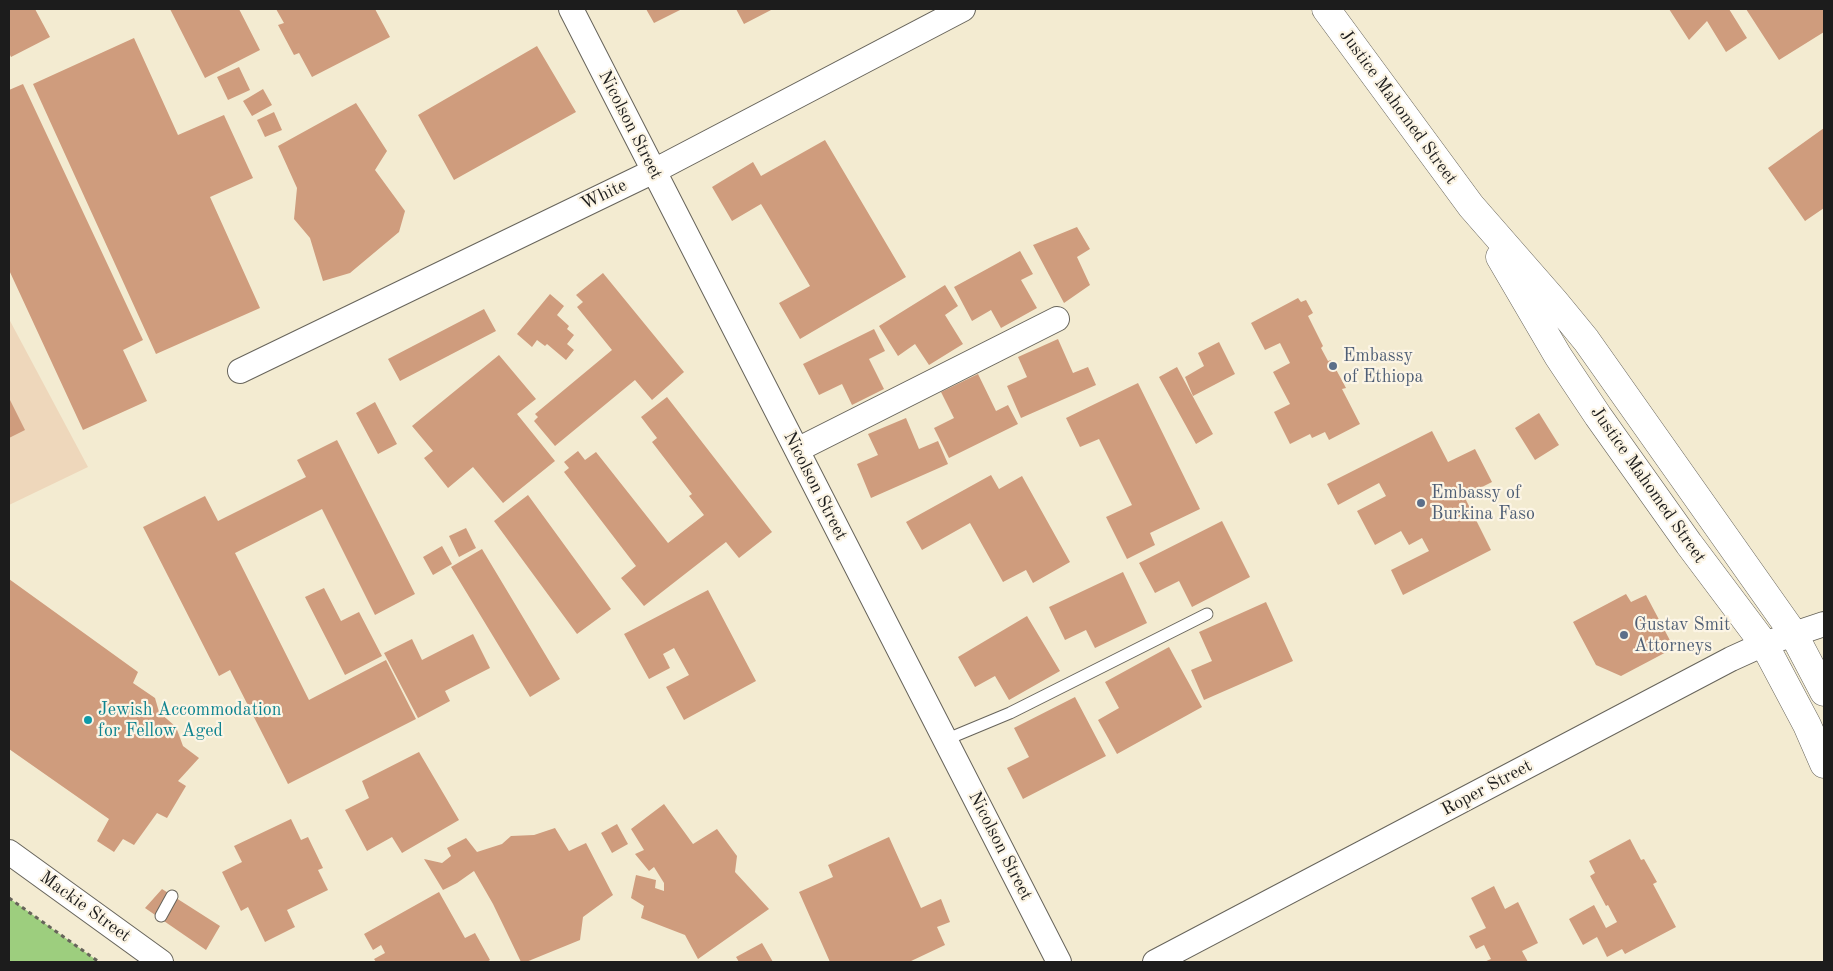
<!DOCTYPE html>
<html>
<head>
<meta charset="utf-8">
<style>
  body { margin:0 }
  #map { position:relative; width:1833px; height:971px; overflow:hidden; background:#f3ebd1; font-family:"Old Standard TT",serif }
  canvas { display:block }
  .frame { position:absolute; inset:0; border:10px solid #1c1c1c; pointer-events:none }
</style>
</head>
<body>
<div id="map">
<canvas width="1833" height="971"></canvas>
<div class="frame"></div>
</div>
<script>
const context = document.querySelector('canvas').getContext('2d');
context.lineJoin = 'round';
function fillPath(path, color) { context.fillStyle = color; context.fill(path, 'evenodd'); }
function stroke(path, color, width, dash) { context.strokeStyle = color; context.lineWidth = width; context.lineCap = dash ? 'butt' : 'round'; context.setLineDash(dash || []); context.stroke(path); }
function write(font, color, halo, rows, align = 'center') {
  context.font = font + ' "Old Standard TT",serif'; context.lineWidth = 4.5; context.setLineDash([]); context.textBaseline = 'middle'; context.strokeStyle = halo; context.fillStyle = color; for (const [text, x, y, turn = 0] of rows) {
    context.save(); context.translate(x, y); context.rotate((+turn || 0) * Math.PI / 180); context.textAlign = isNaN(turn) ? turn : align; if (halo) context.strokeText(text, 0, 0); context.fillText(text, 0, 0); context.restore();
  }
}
const built = new Path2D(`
  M9,319l79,148 -79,38z`);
const green = new Path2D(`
  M9,898l90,64h-90z`);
const building = new Path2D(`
  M9,9h26l15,28 -39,20 -2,-4z
  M170,9h69l21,41 -55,28z
  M276,9h99l15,28 -78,40 -13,-24 -5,2 -16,-30 6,-2z
  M646,9h36l-28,14z
  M736,9h37l-29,15z
  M1669,9h60l18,29 -21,14 -19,-31 -18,19z
  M1746,9h78v23l-45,28z
  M134,38l44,97 46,-20 29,63 -43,19 50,111 -104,46 -123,-270z
  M537,46l39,66 -122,68 -36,-65z
  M239,67l11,23 -22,10 -11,-23z
  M23,84l120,256 -20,10 24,51 -64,29 -74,-160v-180z
  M263,89l9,16 -20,11 -9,-15z
  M356,103l31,48 -12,19 30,41 -6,21 -49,41 -27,8 -13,-43 -16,-19 3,-31 -19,-42z
  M274,112l8,18 -17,7 -8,-17z
  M1824,128v80l-19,13 -37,-53z
  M825,140l81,137 -106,62 -21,-36 31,-17 -49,-82 -29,17 -20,-34 41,-25 8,14z
  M1077,227l13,22 -13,8 13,28 -26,18 -31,-58z
  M1020,251l13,23 -12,6 16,28 -36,20 -10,-18 -19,11 -18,-34z
  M603,273l81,99 -32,28 -17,-20 -80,66 -21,-25 4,-4 -3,-3 77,-64 -35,-43 6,-5 -7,-7z
  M945,285l13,21 -13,9 18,29 -34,21 -14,-21 -17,12 -19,-30z
  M550,294l14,12 -7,9 12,11 -2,3 7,6 -7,9 7,6 -8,10 -19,-16 -2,2 -8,-6 -5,7 -15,-13z
  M1298,298l3,4 5,-2 7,13 -5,3 15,30 -2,2 7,13 3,-1 15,28 -4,1 18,35 -31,16 -4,-8 -13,6 -2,-4 -20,10 -16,-32 16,-8 -17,-32 17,-9 -10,-20 -15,7 -14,-27z
  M484,309l12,22 -96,50 -12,-22z
  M874,329l11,22 -16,8 15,30 -32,16 -10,-21 -23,11 -16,-31z
  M1058,339l15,34 15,-6 8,18 -75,33 -14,-32 20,-9 -9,-20z
  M1219,342l16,32 -42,22 -8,-19 19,-11 -6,-13z
  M499,355l37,44 -19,15 38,47 -52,42 -30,-36 -25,21 -24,-30 9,-7 -21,-25z
  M1177,367l36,67 -17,10 -37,-67z
  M978,374l18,37 12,-6 10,19 -69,34 -15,-30 20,-10 -13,-26z
  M1138,383l62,126 -50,24 5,12 -28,14 -21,-42 26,-12 -33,-66 -19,8 -14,-29z
  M667,397l105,135 -33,26 -13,-16 -82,64 -23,-28 15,-12 -72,-94 5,-4 -5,-6 14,-11 7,9 11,-8 72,91 36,-28 -15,-19 3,-2 -40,-52 5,-4 -16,-21z
  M9,398l16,32 -16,8z
  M375,402l22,42 -19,10 -22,-41z
  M1539,413l20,32 -24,15 -20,-32z
  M906,418l13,31 19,-8 10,23 -77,34 -14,-34 21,-9 -10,-21z
  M1432,431l16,31 27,-13 17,33 -28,14 27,54 -88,45 -12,-25 38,-19 -7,-13 -13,7 -8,-14 -26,14 -18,-34 29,-15 -7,-13 -41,22 -11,-21z
  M337,440l78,154 -40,21 -53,-106 -87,44 74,147 77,-40 30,59 -128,65 -58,-114 -11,6 -76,-149 62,-31 13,25 88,-44 -9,-17z
  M991,475l8,14 23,-13 48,86 -37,21 -7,-13 -23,12 -33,-59 -48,27 -16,-28z
  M528,495l83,114 -34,25 -83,-113z
  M1222,521l28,56 -58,30 -13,-26 -24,12 -16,-30z
  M466,528l10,20 -17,9 -10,-21z
  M442,546l10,18 -19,11 -10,-18z
  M482,549l78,130 -30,18 -79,-130z
  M1123,572l24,51 -52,25 -9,-18 -21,10 -16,-33z
  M9,579l129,93 -5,11 22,15 4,14 17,15 7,19 16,12 -21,23 8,5 -19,32 -10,-5 -23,32 -11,-6 -9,13 -17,-11 12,-22 -100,-70z
  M324,588l17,33 18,-9 23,44 -37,19 -40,-78z
  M708,590l48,91 -72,39 -18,-33 23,-12 -15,-27 -11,6 7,14 -21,11 -25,-45z
  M1626,594l5,8 15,-7 28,53 -53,28 -25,-11 -23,-43z
  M1266,602l27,59 -89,39 -13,-30 21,-9 -13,-29z
  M1027,616l33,55 -51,29 -14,-24 -20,11 -17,-30z
  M473,634l17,34 -45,23 5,10 -32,17 -34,-65 28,-14 10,21z
  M1169,647l33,60 -85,47 -19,-34 21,-12 -14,-26z
  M1075,697l31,59 -83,43 -16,-31 22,-11 -15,-29z
  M419,752l40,68 -57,33 -10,-16 -25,14 -22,-41 24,-12 -7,-17z
  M664,804l29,40 24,-15 20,27 -2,16 34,37 -71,50 -13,-24 -44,-17 3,-12 -13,-8 5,-23 20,5 -1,8 9,3v-8l-10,-16 -5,4 -14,-17 9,-4 -13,-21z
  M291,819l10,21 7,-3 15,31 -5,2 10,20 -41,20 8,17 -30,15 -17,-35 -7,4 -19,-39 20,-10 -8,-16z
  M617,824l11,20 -16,9 -11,-20z
  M555,828l14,23 17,-8 27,52 -30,22 -3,23 -54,22h-5l-28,-58 -19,-33 -17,12 -14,7 -19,-31 18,4 9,-7 -4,-8 19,-10 11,14 25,-8 9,-8 23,-1z
  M889,837l32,71 20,-9 9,23 -13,5 8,18 -36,17h-79l-31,-70 34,-15 -5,-12z
  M1630,839l11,21 3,-1 13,23 -4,2 23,43 -51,27 -3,-5 -15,8 -10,-20 -14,8 -14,-26 25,-14 12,23 11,-6 -9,-17 -2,1 -16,-30 5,-3 -6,-12z
  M1494,886l11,23 13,-7 20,41 -16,8 6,11h-44l7,-3 -7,-14 -8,4 -7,-13 17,-8 -15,-30z
  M162,889l58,37 -14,24 -61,-42z
  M439,892l26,46 10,-5 15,27 -3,2h-111l-2,-3 11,-6 -4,-8 -8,5 -9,-16z
  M762,943l11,19h-34l-3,-5z`);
const path = new Path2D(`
  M9,898l90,64`);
const lane = new Path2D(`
  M945,740l65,-27 197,-99
  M161,916l11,-20`);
const street = new Path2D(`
  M571,9l488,953
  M240,371l414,-200 309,-162
  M797,450l260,-131
  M9,852l152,110
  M1155,962l576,-303 33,-15 60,-20`);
const secondary = new Path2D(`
  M1326,9l145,197 83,95 32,39 207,293 31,59
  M1500,257l58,99 40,60 91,128 75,100 43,81 17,39`);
const markers = [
  [1333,366,5,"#5c6f8a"],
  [1421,503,5,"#5c6f8a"],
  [1624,635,5,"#5c6f8a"],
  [88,720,5,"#0f9aa8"]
];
const streetNames = [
  ["Justice Mahomed Street",1398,107,54],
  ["Nicolson Street",630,125,63],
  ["White",604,195,-26],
  ["Justice Mahomed Street",1648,485,55],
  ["Nicolson Street",815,486,63],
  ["Roper Street",1487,788,-28],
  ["Nicolson Street",1000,846,63],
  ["Mackie Street",85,907,36]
];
const serviceNames = [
  ["Embassy",1343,356],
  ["of Ethiopa",1343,377],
  ["Embassy of",1431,493],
  ["Burkina Faso",1431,514],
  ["Gustav Smit",1634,625],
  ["Attorneys",1634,646]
];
const cultureNames = [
  ["Jewish Accommodation",98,710],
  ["for Fellow Aged",98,731]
];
fillPath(built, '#eed7bb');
fillPath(green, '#9dce7e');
fillPath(building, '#cf9c7d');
stroke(lane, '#67645b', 13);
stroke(street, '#67645b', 26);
stroke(secondary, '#67645b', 29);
stroke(path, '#67645b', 3, [4, 4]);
stroke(lane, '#fff', 11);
stroke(street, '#fff', 24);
stroke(secondary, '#fff', 28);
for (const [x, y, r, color] of markers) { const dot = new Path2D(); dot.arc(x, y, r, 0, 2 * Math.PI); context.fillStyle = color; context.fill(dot); stroke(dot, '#fcf5e5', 2); }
write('18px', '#1c1c1c', '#fcf5e5', streetNames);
write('18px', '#4e5e75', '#fcf5e5', serviceNames, 'left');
write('18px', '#0d838f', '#fcf5e5', cultureNames, 'left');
</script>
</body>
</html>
